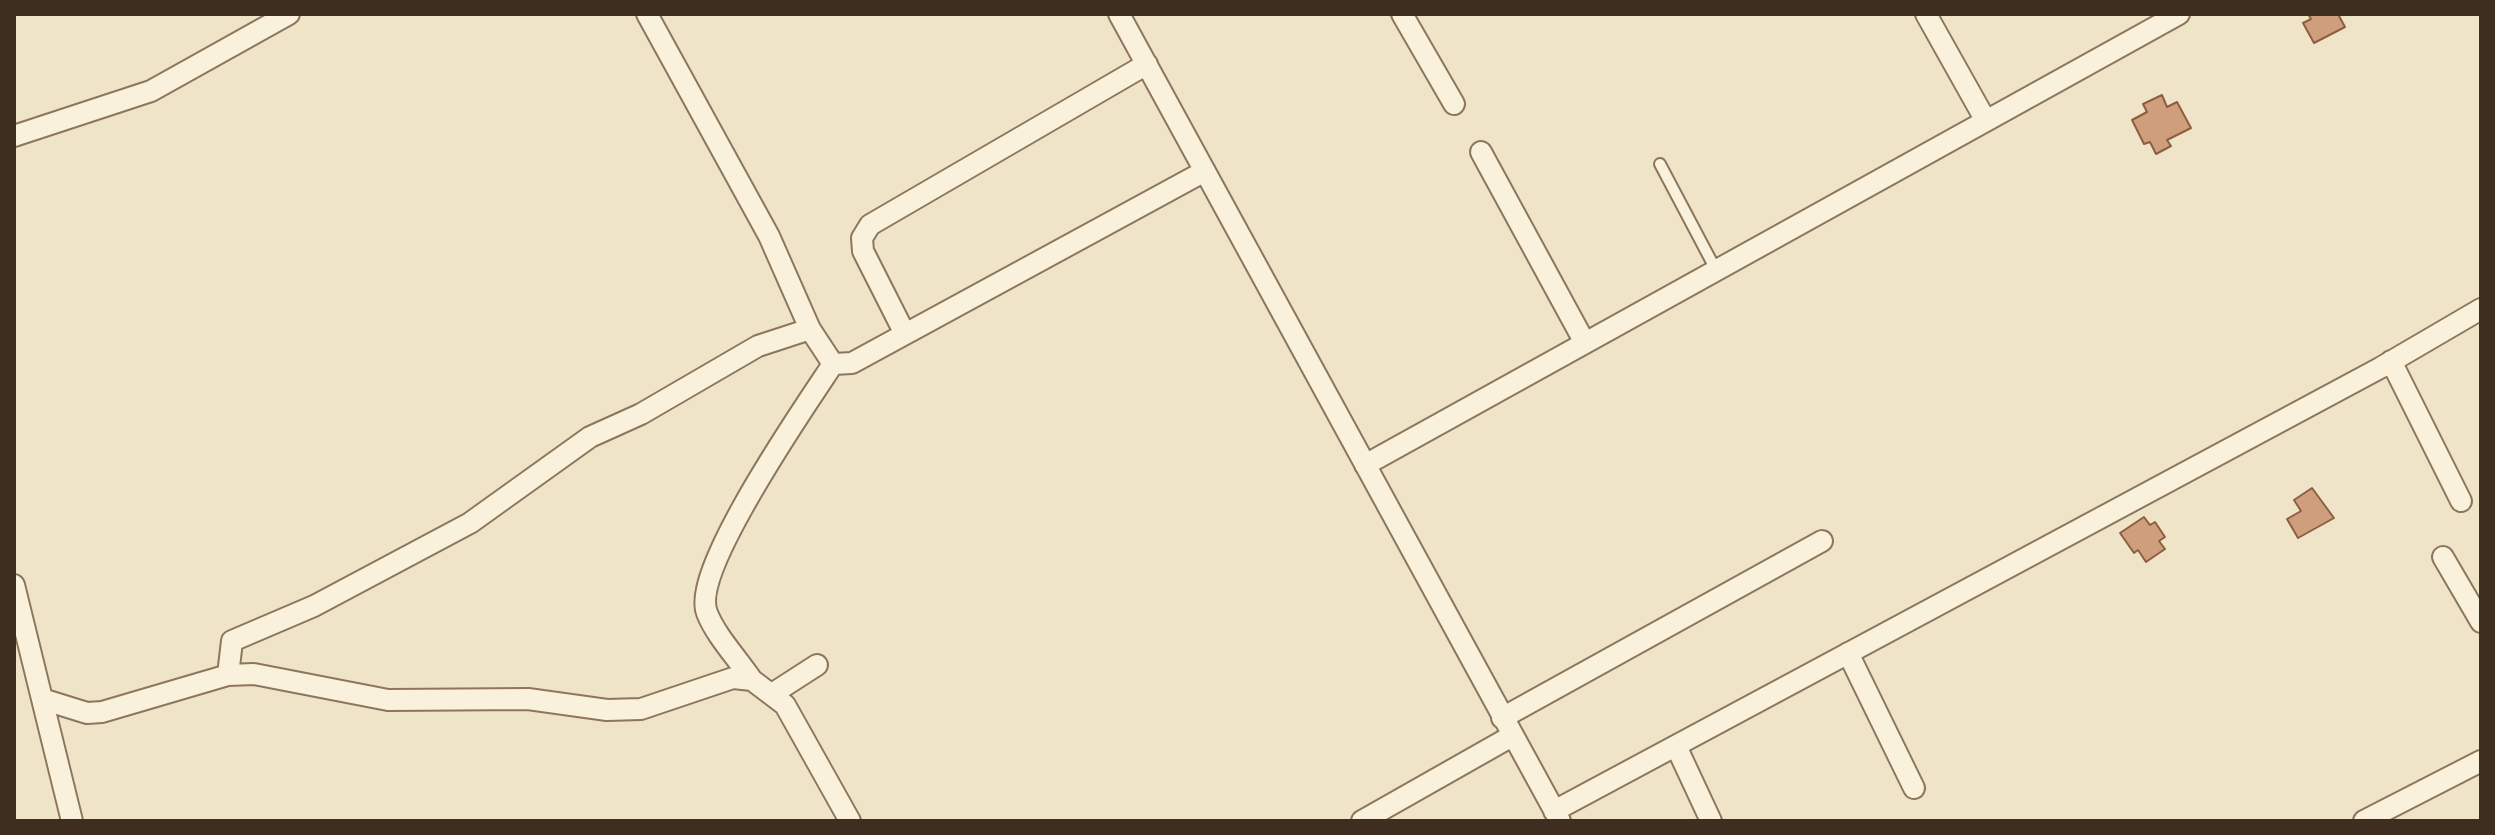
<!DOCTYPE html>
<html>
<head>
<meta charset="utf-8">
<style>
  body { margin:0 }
  #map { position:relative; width:2495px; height:835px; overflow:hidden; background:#f0e4c8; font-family:"PT Serif",serif }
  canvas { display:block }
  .frame { position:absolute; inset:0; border:16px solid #3d2e20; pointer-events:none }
</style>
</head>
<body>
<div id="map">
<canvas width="2495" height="835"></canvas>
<div class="frame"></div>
</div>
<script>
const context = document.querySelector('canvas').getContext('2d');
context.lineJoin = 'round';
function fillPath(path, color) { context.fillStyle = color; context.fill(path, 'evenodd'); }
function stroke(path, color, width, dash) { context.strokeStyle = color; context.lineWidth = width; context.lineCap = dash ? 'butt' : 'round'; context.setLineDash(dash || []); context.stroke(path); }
const building = new Path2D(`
  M2308,14h30l7,13 -31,16 -11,-20 8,-4z
  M2162,95l5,12 10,-5 14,26 -24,12 4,6 -15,8 -6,-12 -6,2 -12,-24 15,-8 -4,-8z
  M2312,488l22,30 -36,20 -11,-19 14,-8 -7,-11z
  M2144,517l6,8 5,-3 10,15 -6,4 6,8 -19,13 -8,-12 -4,3 -14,-20z`);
const lane = new Path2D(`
  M1660,164l56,106`);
const street = new Path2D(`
  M647,14l122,222 41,93 23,35 19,-1 353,-192
  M1119,14l441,807
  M1402,14l52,90
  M1926,14l60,107
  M14,136l137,-45 138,-77
  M1481,152l104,191
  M905,334l-42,-83 -1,-13 8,-13 277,-161
  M2391,361l70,140
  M1365,465l814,-451
  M2443,557l38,65
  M14,585l58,236
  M1848,653l66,135
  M228,675l4,-34 82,-35 156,-83 120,-86 51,-23 117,-68 52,-17
  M752,680c-14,-21 -36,-44 -45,-67 -17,-42 99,-208 126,-249
  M772,694l45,-29
  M42,699l45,14 15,-1 126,-37 26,-1 134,26 140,-1 79,11 34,-1 92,-31 19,2 33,25 65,116
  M1502,718l320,-177
  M1676,746l35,75
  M1554,811l826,-443 101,-59
  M1362,821l150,-85
  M2364,821l117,-60`);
fillPath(building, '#cf9f7d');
stroke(building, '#8d5f41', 2);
stroke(lane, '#8d765c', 14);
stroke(street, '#8d765c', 24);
stroke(lane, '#faf1dc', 10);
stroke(street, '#faf1dc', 20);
</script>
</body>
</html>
